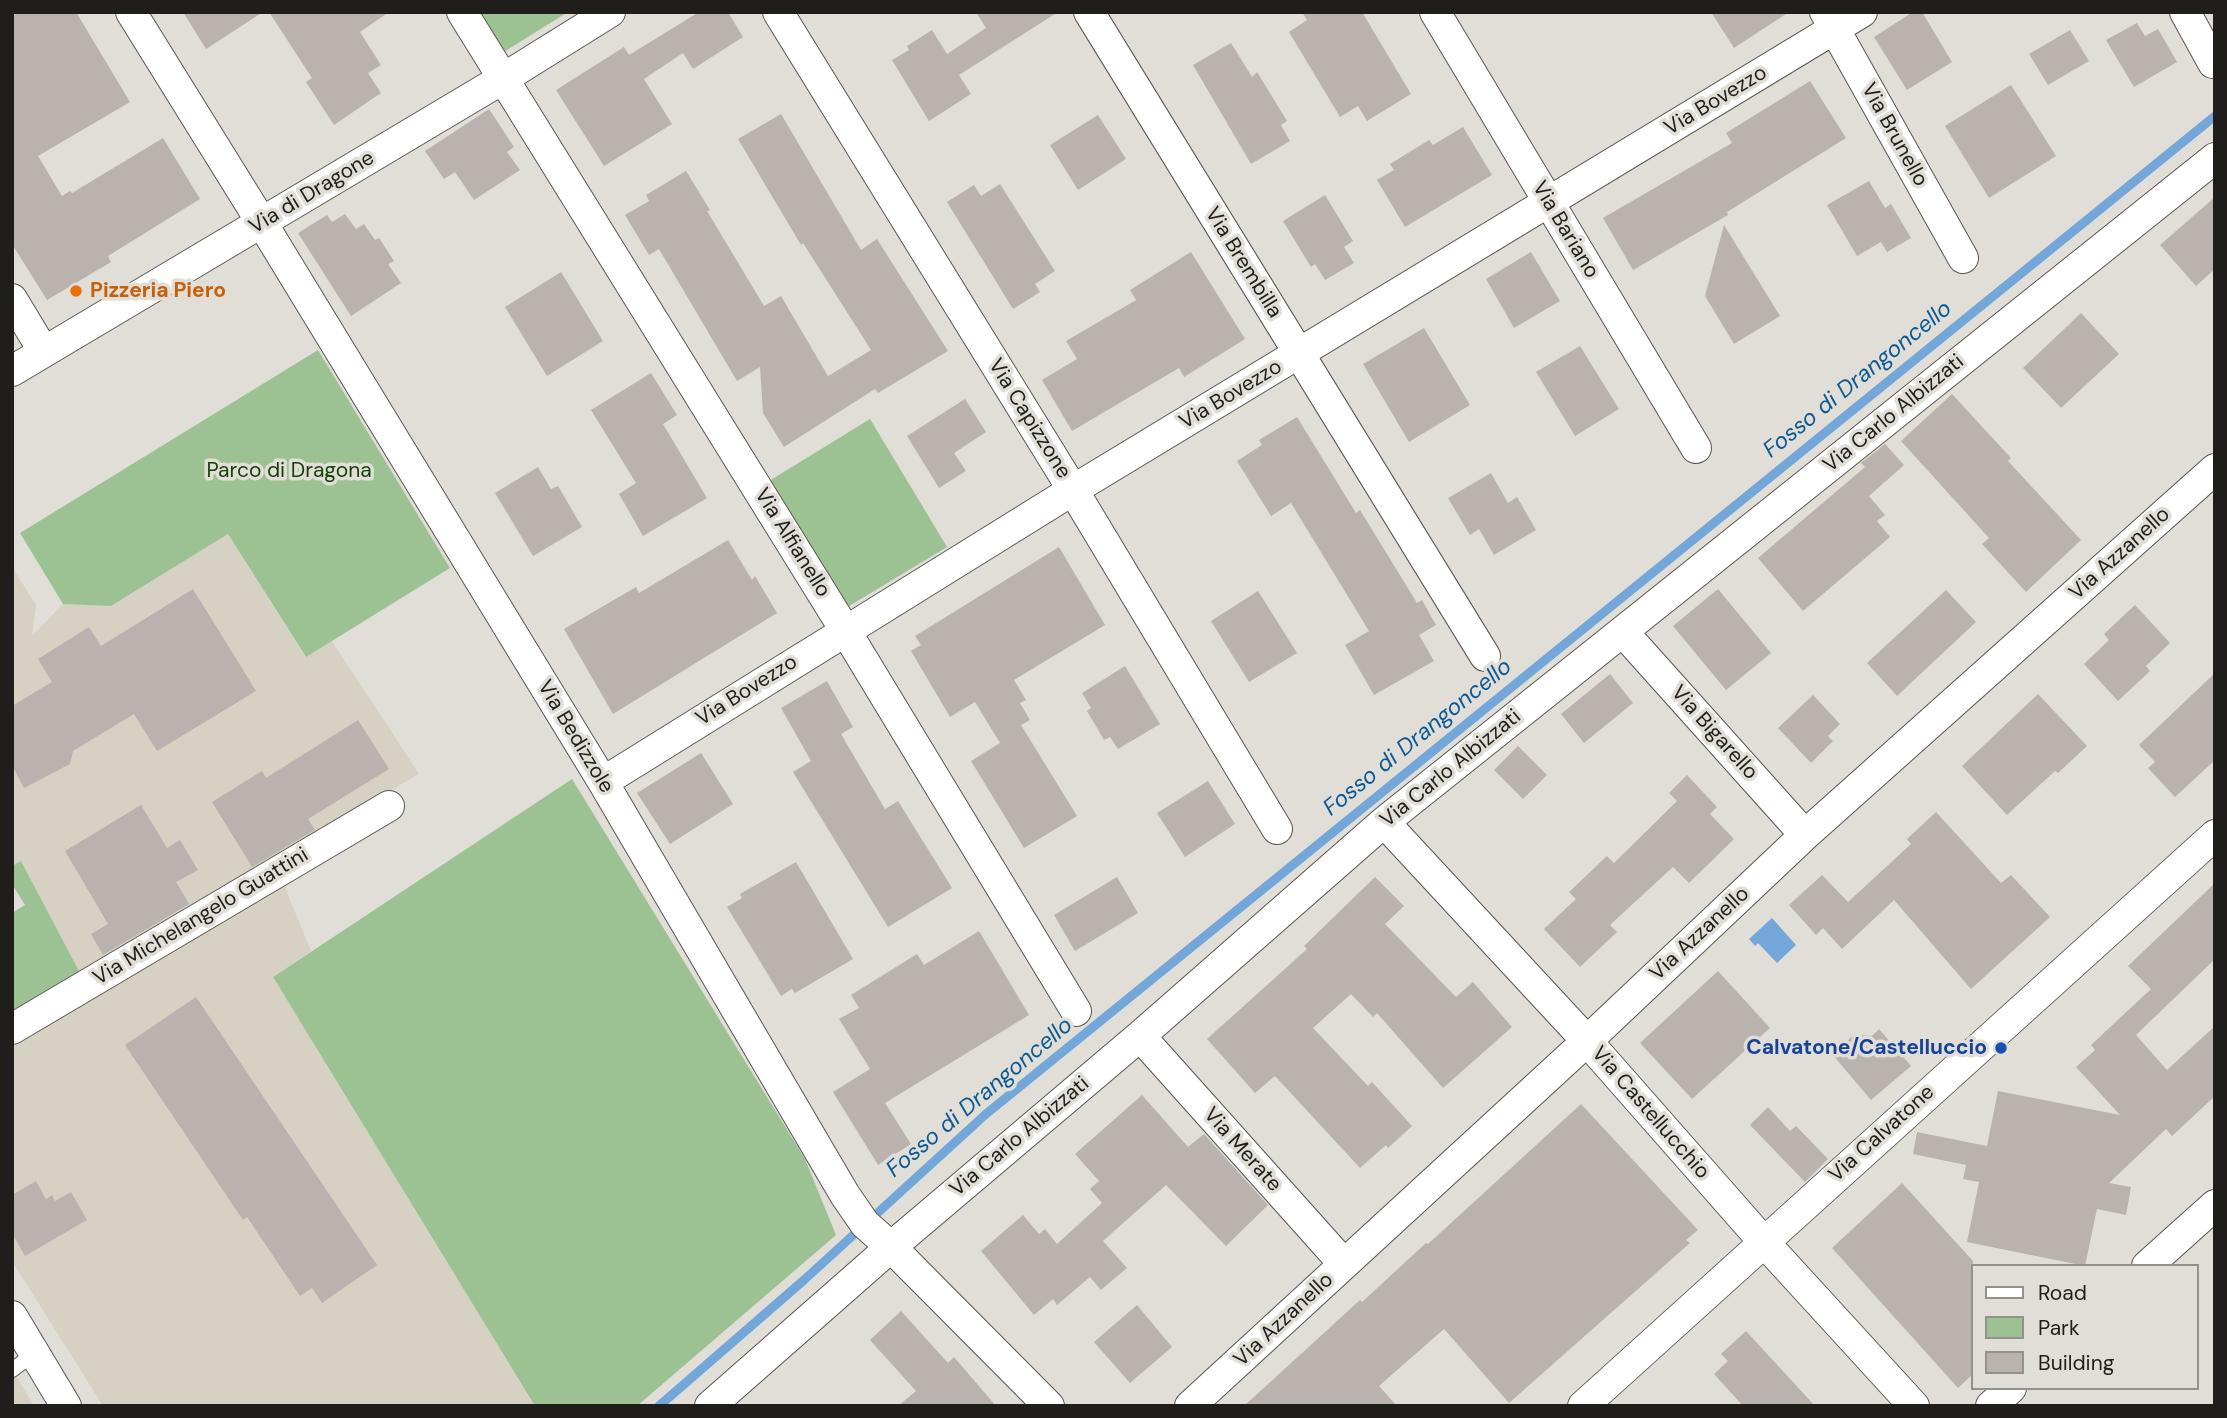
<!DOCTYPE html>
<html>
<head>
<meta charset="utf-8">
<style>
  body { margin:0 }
  #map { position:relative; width:2227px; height:1418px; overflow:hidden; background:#e1ded7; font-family:"DM Sans",sans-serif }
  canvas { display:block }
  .frame { position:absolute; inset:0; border:14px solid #1f1e1b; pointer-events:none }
  .legend { position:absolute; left:1971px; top:1264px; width:228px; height:126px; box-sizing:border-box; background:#e1ded7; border:2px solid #93918c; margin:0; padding:9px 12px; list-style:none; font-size:21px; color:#1f1e1b }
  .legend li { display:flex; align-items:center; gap:14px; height:35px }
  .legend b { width:35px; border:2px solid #93918c }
</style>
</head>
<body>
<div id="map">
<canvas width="2227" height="1418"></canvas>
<div class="frame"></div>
<ul class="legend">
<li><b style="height:9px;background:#fff"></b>Road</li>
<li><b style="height:19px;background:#9cc293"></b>Park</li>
<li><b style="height:19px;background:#bab2ae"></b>Building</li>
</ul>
</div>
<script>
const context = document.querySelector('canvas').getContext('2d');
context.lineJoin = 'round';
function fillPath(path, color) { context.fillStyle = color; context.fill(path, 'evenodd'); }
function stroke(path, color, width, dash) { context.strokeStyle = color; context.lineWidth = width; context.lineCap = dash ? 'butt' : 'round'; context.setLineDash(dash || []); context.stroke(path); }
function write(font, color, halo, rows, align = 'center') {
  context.font = font + ' "DM Sans",sans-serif'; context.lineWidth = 7; context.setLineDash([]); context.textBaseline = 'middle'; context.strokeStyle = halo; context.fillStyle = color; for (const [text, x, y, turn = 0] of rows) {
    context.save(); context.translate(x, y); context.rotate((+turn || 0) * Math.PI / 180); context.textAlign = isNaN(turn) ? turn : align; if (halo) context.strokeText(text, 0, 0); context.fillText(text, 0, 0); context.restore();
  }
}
const built = new Path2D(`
  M228,534l77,123 27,-16 87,133 -340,197 -58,-110 -9,5v-299l24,38 -4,31 31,-32 48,2z
  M284,885l27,66 -38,26 262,429h-432l-91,-145v-213z
  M12,1369l22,37h-22z`);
const green = new Path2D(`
  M473,12h95l-69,43z
  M318,350l132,218 -144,89 -78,-123 -117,72 -48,-2 -43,-71z
  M870,419l77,128 -101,61 -77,-127z
  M572,779l233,380 31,76 -199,171h-102l-262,-429z
  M21,861l58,110 -67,40v-98l13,-8 -13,-21v-18z`);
const water = new Path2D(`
  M1772,918l24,27 -19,18 -19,-20 -3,3 -6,-7z`);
const stream = new Path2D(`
  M659,1406l145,-126 182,-166 1229,-998`);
const building = new Path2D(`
  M12,12h64l54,90 -92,54 24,40 8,-5 2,2 91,-55 37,61 -92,57 3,6 -64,38 -35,-56z
  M183,12h80l-57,37z
  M269,12h120l-29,20 21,33 -13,8 13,20 -47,32 -28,-43 6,-4z
  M699,12h29l15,25 -50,32 -10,-16 -39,26 28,45 -68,42 -48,-76 68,-43 5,8z
  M976,12h82l-99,63 12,19 -42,27 -37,-61 17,-10 -2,-4 25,-16 15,24 39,-26z
  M1302,12h60l49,82 -44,27 -9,-15 -18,11 -51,-85 18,-12z
  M1711,12h78l-55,36z
  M1913,12h9l30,50 -45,28 -33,-53z
  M2137,23l8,13 13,-7 19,33 -43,25 -28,-47z
  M2070,30l19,31 -41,24 -19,-31z
  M1231,43l21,34 5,-5 30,49 -6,4 9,16 -39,23 -58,-99z
  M1810,81l36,57 -119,74 1,3 -95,55 -30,-52 129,-75 -6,-10z
  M2011,85l45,71 -67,42 -44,-72z
  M489,109l25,38 -7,5 13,18 -46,30 -19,-28 -11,7 -19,-28z
  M781,114l80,136 16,-11 71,112 -70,42 -3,-4 -91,58 -21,-34 -3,-46 -23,14 -78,-132 -10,6 -24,-40 24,-14 -3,-6 40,-24 24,39 -3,1 57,95 17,-10 47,80 43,-26 -68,-107 -2,2 -63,-106z
  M1098,115l28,44 -48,31 -28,-45z
  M1463,127l29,48 -87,52 -28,-47 17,-10 -4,-6 39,-24 4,5z
  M1869,181l16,27 6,-4 20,34 -24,14 -6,-10 -24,14 -30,-51z
  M1000,184l55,87 -20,13 5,8 -27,17 -66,-107 27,-17 7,11z
  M1325,195l28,46 -9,6 10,16 -29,17 -10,-16 -4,3 -28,-46z
  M2215,197v72l-19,17 -36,-41z
  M345,214l11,15 8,-5 11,16 4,-2 15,23 -6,3 13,19 -50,33 -53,-83 29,-18 5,7z
  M1724,225l56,91 -46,28 -29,-48z
  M1191,252l54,87 -61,38 -5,-9 -107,63 -30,-51 35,-21 -11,-18 70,-41 -6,-10z
  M1531,252l29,49 -46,27 -28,-49z
  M561,272l42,69 -56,35 -42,-69z
  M2081,313l38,41 -58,54 -38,-40z
  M1424,328l46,77 -61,37 -46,-78z
  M1580,346l39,63 -44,27 -39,-64z
  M651,373l26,42 -14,9 44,74 -64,38 -24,-42 17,-11 -45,-73z
  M1952,394l59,64 -3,3 73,79 -55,52 -44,-48 7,-6 -88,-97z
  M965,399l21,33 -32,21 12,18 -27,17 -32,-52z
  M1297,417l59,96 4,-3 57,93 5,-3 14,25 -17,10 15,26 -60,34 -29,-50 24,-14 -78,-128 -20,13 -34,-55 25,-16 -3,-5z
  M1885,444l19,21 -35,31 16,19 -8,6 13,16 -87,74 -45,-53 107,-91 -4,-4z
  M538,467l13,22 7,-3 24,41 -49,29 -38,-63z
  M1491,473l17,30 9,-6 19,33 -42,25 -15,-26 -9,6 -22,-37z
  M728,540l24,40 3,-4 22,37 -164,101 -49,-85 72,-42 3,6z
  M1059,547l46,78 -91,55 12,20 -6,3 10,17 -9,5 56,91 -53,32 -53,-87 29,-18 -25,-41 -25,15 -39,-66 10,-6 -6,-9z
  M193,589l63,102 -99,60 -23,-37 -61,37 -3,13 -46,24 -12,-23v-59l40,-24 -14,-23 51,-32 12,19z
  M1718,589l53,64 -45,37 -53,-64z
  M1946,590l30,32 -79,74 -30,-33z
  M1258,591l39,62 -48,29 -38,-61z
  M2135,605l35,38 -24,23 4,5 -32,30 -34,-37 25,-24 -5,-6z
  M1125,666l35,58 -42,25 -8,-12 -6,3 -17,-29 4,-3 -9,-15z
  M2215,673v87l-40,37 -27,-29 7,-6 -16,-17z
  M1610,674l23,29 -49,40 -23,-29z
  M827,681l26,46 -12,7 44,75 13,-8 54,87 -64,39 -95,-155 18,-11 -30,-53z
  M2038,694l49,52 -29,27 -3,-2 -48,44 -45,-49z
  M1813,695l27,29 -12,12 5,5 -22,22 -33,-35z
  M358,720l31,49 -81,50 7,11 -63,37 -40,-65 50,-31 4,7z
  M1518,746l29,29 -24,24 -29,-29z
  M701,753l32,51 -63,40 -33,-51z
  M1687,775l30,32 -7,7 24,25 -45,44 -16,-16 -63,58 7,7 -37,35 -36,-38 32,-30 -7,-7 38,-36 7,7 63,-62 -8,-8z
  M1208,781l27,43 -50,33 -28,-44z
  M141,805l26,43 13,-8 18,30 -22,12 13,22 -86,51 -12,-21 17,-10 -43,-73z
  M1936,812l65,71 10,-8 39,42 -79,72 -77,-89 -52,49 -19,-21 -7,7 -27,-30 33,-30 26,27 63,-58 -4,-5z
  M796,862l57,97 -58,34 -3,-4 -11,7 -54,-89 15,-9 -2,-4z
  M1117,877l21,36 -63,38 -21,-36z
  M1375,877l29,29 -19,18 71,73 17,-15 39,45 -69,61 -66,-75 -4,4 -22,-23 -38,34 55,58 4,-4 40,44 -24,22 -2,-3 -26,23 -85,-92 -20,17 -48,-54 100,-90 -3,-3z
  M2215,883v76l-79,76 31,35 48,-44v70l-43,40 -6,-7 -57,54 22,4 -5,28 -29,-6 -12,57 -118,-24 12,-60 -16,-3 3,-14 -53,-11 4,-22 70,14 11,-55 122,24 -44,-48 19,-17 -4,-5 60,-56 -23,-23z
  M979,931l50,84 -144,88 26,41 -33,21 -45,-73 37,-23 -31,-50 20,-11 -8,-13 66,-41 7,11z
  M1718,971l52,57 -78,71 -52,-56z
  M196,997l181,268 -55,38 -10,-15 -12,8 -53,-79 -4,3 -118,-175z
  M1879,1029l32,37 -40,34 -39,-46 23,-20 17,2z
  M1142,1095l46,52 16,-13 64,71 -42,41 -60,-61 -63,56 24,27 -26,22 -11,-13 -33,28 -4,-6 -19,16 -53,-64 42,-36 16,19 6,-5 12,15 45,-41 -12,-14 9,-8 -24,-27z
  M1581,1104l117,126 -12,10 4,3 -181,160 -65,-74 -65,57 18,20h-153l116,-106 2,2 64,-59 2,1z
  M1768,1107l22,24 6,-5 32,33 -23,23 -55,-57z
  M36,1181l10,18 6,-4 3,6 16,-9 16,28 -62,36 -13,-23v-38z
  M1902,1183l71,78v113l-15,14 -126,-140z
  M1137,1305l35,42 -42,36 -36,-41z
  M901,1311l47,52 6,-6 42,49h-98l18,-15 -46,-51z
  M1746,1331l69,75h-72l-29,-32 14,-13 -7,-7z`);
const service = new Path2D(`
  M12,1370l23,-17`);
const minor = new Path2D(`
  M131,12l131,211 341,559 242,413 20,29 26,23 158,159
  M462,12l383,618 231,381
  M778,12l295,478 204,339
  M1089,12l396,644
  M1435,12l261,436
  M1825,12l138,246
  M2185,12l28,51
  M12,299l32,53
  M12,371l492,-293 106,-66
  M1623,632l182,203
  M603,782l470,-292 789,-478
  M1384,822l203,219 176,200 151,165
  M12,1029l377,-223
  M1140,1036l204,228
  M2147,1266l68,-61
  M12,1316l54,90
  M710,1406l181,-159 249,-211 244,-214 831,-664
  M1190,1406l397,-365 218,-206 410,-366
  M1583,1406l632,-571
  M1991,1406l20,-18`);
const markers = [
  [76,291,7,"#e8710a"],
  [2001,1048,7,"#1a4fb4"]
];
const streetNames = [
  ["Via Bovezzo",1716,101,-31],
  ["Via Brunello",1894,135,61],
  ["Via di Dragone",312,193,-31],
  ["Via Bariano",1565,230,59],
  ["Via Brembilla",1243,263,58],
  ["Via Bovezzo",1231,395,-31],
  ["Via Carlo Albizzati",1894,414,-39],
  ["Via Capizzone",1029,419,58],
  ["Via Alfianello",792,543,58],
  ["Via Azzanello",2120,554,-42],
  ["Via Bovezzo",747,691,-32],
  ["Via Bigarello",1714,733,48],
  ["Via Bedizzole",575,737,59],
  ["Via Carlo Albizzati",1451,769,-39],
  ["Via Michelangelo Guattini",201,917,-31],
  ["Via Azzanello",1700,934,-43],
  ["Via Castellucchio",1650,1113,49],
  ["Via Calvatone",1882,1134,-42],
  ["Via Carlo Albizzati",1020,1137,-40],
  ["Via Merate",1242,1150,48],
  ["Via Azzanello",1284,1320,-43]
];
const foodNames = [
  ["Pizzeria Piero",90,291]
];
const parkNames = [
  ["Parco di Dragona",289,471]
];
const transitNames = [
  ["Calvatone/Castelluccio",1987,1048]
];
const waterNames = [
  ["Fosso di Drangoncello",1858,380,-39],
  ["Fosso di Drangoncello",1418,738,-39],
  ["Fosso di Drangoncello",980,1098,-40]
];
fillPath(built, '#d7d1c3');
fillPath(green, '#9cc293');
fillPath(water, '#74a7d9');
stroke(stream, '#74a7d9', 9);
fillPath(building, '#bab2ae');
stroke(service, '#595650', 16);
stroke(minor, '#595650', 32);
stroke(service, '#fff', 14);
stroke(minor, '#fff', 30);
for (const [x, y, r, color] of markers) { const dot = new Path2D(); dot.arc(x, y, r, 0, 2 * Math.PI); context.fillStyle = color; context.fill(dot); stroke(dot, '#e1ded7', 2.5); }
write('21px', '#1f1e1b', '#e1ded7', streetNames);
write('bold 21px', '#c56008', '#e1ded7', foodNames, 'left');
write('21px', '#154209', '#e1ded7', parkNames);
write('bold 21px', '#164399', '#e1ded7', transitNames, 'right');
write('italic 23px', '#0a5997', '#e1ded7', waterNames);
</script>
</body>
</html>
